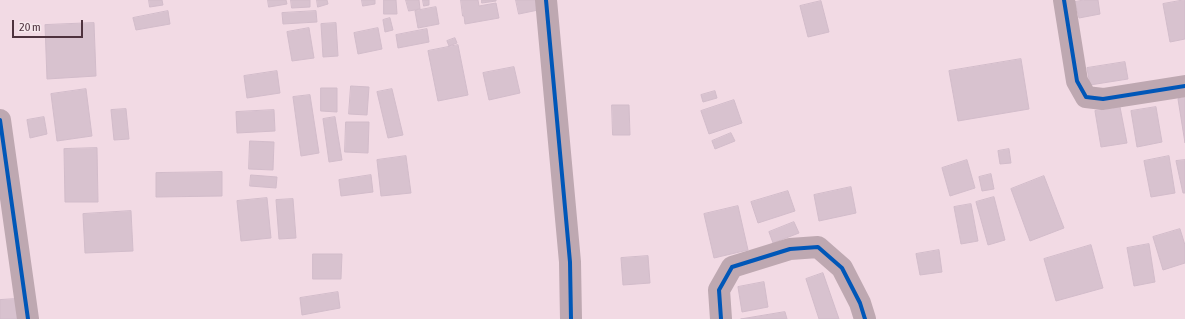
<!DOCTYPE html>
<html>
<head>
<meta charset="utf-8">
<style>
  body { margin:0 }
  #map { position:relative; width:1185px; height:319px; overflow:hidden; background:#f2dae4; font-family:"Asap Condensed",sans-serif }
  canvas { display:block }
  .scale { position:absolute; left:12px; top:20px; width:71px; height:18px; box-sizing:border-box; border:2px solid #4e323e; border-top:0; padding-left:5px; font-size:12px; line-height:14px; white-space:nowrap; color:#4e323e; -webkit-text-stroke:3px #f6e7ec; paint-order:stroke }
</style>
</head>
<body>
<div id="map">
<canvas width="1185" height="319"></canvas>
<div class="scale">20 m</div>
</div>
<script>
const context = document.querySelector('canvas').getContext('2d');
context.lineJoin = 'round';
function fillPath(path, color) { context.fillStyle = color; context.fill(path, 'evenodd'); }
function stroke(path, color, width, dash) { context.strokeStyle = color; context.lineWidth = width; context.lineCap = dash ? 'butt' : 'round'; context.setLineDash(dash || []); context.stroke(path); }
const building = new Path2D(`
  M149,0h13l1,5 -13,2z
  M268,0h18l1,4 -18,3z
  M291,0h19v7l-18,1z
  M317,0h10l1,4 -10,3z
  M362,0h13v4l-12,2z
  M384,0h12l1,14h-13z
  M406,0h13l1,9 -11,2z
  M423,0h6v5l-5,1z
  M461,0h17l1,6 17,-3 3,15 -34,6 -1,-8h-1z
  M482,0h14v1l-14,2z
  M516,0h25l2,9 -24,5z
  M1084,0h14l2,14 -21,4 -4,-16z
  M1185,0v39l-15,3 -7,-38z
  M821,1l8,31 -21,5 -8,-31z
  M436,7l3,17 -21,4 -3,-17z
  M168,11l2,13 -34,6 -3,-12z
  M316,11l1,11 -34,2 -1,-11z
  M390,18l3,12 -8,2 -2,-12z
  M94,23l2,53 -49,3 -2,-54z
  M336,23l2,33 -15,1 -2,-33z
  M309,28l5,30 -22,3 -5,-29z
  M378,28l4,21 -24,5 -4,-21z
  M427,29l2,13 -31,6 -2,-13z
  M455,38l2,5 -8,3 -2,-5z
  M458,45l10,50 -30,6 -10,-50z
  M1021,59l8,50 -71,12 -9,-50z
  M1125,62l3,17 -38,6 -3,-17z
  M514,67l6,26 -31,7 -6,-27z
  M277,71l3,22 -33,5 -3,-22z
  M351,86l18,1 -2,28 -18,-1z
  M321,88h16v24l-16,-1z
  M86,89l6,47 -35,5 -6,-47z
  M392,89l11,46 -15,3 -11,-46z
  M715,91l2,7 -14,4 -2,-7z
  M310,95l9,58 -18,3 -8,-59z
  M1185,98v45l-7,-44z
  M734,100l8,23 -33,11 -8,-23z
  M612,105h17l1,30h-17z
  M1120,107l7,36 -26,4 -6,-36z
  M1156,107l6,35 -25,5 -6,-36z
  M126,109l3,30 -15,1 -3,-30z
  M274,110l1,21 -38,2 -1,-21z
  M44,117l3,17 -17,4 -3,-18z
  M335,117l7,43 -13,2 -6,-43z
  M346,122h23l-1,31 -23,-1z
  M731,133l4,8 -20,8 -3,-8z
  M250,141l24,1 -1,28 -24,-1z
  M97,148l1,54h-33l-1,-53z
  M1009,149l2,14 -11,1 -2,-13z
  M406,156l5,37 -30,3 -4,-36z
  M1169,156l6,37 -24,4 -7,-36z
  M967,160l8,28 -25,8 -8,-28z
  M1185,160v33h-2l-7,-32z
  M222,172v24l-66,1v-24z
  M991,174l3,15 -12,2 -3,-14z
  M251,175l26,2 -1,11 -26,-2z
  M371,175l2,17 -32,4 -2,-16z
  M1044,176l20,52 -34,13 -19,-52z
  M851,187l5,26 -37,8 -5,-26z
  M788,191l7,20 -37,12 -7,-21z
  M994,197l11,43 -17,5 -12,-43z
  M267,198l4,40 -30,3 -4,-40z
  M293,199l3,39 -17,1 -3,-39z
  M971,204l7,37 -17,3 -7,-37z
  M738,206l10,44 -34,8 -10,-44z
  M131,211l2,40 -48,2 -2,-39z
  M794,222l5,11 -26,10 -4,-11z
  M1180,229l5,16v18l-22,7 -10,-33z
  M1149,244l6,38 -21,4 -7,-38z
  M1091,245l12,43 -47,13 -12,-42z
  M939,250l3,22 -22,3 -4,-21z
  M313,254h29l-1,25h-28z
  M648,256l2,27 -27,2 -2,-27z
  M823,273l16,46h-20l-13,-40z
  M764,282l4,25 -26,5 -4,-25z
  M338,292l2,16 -38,7 -2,-17z
  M16,299l2,20h-18v-19z
  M785,312l2,7h-46z`);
const minor = new Path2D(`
  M546,0l24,262 1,57
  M1064,0l13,81 9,16 17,2 82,-13
  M0,120l28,199
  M721,319l-2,-29 13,-23 58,-18 28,-2 24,21 18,35 5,16`);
const cycleway = new Path2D(`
  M546,0l24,262 1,57
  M1064,0l13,81 9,16 17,2 82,-13
  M0,120l28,199
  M721,319l-2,-29 13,-23 58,-18 28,-2 24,21 18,35 5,16`);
fillPath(building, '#d8c2cf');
stroke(building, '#d2bcca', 1);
stroke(minor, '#bea8b1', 22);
stroke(cycleway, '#0057b8', 4);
</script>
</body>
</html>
